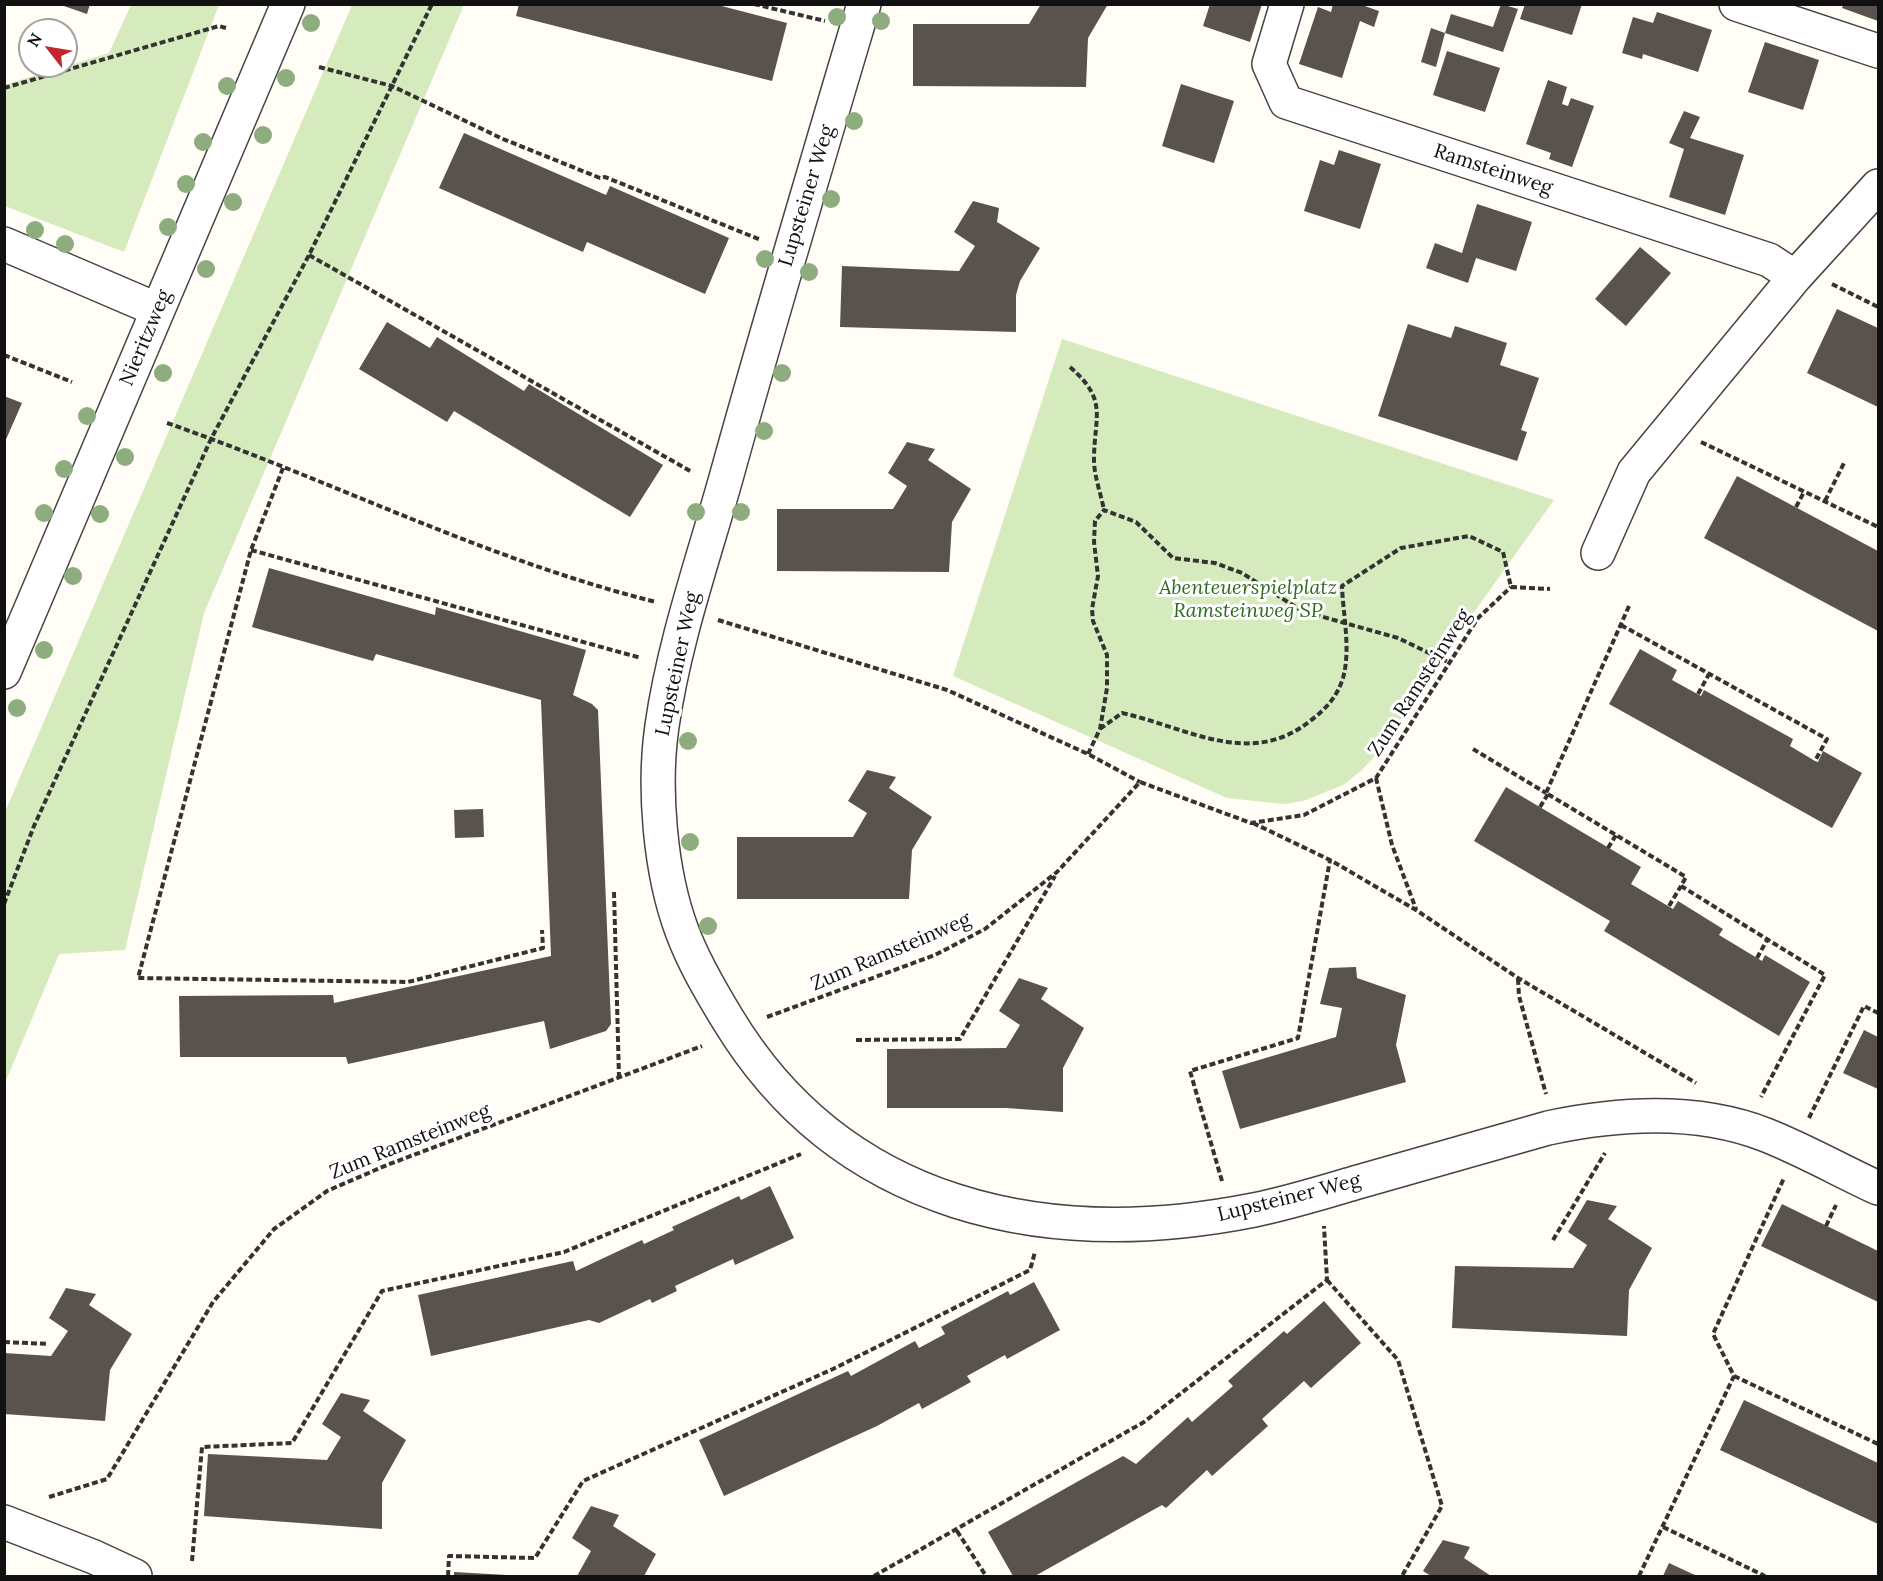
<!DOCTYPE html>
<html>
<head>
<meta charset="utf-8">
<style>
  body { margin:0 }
  #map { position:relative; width:1883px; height:1581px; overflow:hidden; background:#fffdf5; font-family:Lora,serif }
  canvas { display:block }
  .frame { position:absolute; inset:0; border:6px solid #111; pointer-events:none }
  .north { position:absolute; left:18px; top:18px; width:60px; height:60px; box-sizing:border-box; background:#fff; border:2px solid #a0a0a0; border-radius:50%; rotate:301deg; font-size:16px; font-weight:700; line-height:24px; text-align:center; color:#111 }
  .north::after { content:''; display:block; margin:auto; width:21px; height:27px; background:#c4262e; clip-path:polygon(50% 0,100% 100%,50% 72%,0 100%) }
</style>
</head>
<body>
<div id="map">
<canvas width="1883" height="1581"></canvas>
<div class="frame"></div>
<div class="north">N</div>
</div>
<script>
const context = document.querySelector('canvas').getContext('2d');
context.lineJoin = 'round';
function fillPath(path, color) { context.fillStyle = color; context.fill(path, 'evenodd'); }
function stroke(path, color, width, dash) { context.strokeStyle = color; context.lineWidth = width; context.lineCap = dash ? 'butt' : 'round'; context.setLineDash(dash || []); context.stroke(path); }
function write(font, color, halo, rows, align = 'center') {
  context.font = font + ' Lora,serif'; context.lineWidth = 6; context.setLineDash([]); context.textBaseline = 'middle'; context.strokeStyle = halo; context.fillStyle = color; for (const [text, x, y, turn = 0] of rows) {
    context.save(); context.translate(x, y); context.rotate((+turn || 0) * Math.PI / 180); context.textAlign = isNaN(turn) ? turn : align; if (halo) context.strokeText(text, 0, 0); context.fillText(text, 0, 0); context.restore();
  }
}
const green = new Path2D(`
  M131,5h88l-95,247 -119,-46 -1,-121 105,-32z
  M352,5h112l-260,608 -79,337 -66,4 -54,129v-271z
  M1062,339l492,161 -107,150 -70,104 -16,17 -18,14 -40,16 -19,3 -57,-6 -274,-122z`);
const building = new Path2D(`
  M58,4h32l-3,10z
  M519,4h195l73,19 -15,58 -256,-65z
  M1041,4h67l-20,34 -2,49 -173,-1v-62h116z
  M1210,4h52l-12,38 -47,-16z
  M1333,4h26l20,7 -5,16 -14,-6 -18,57 -43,-14 19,-57 13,5z
  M1501,4l17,5 -15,43 -58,-19 -9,34 -15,-5 10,-34 14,5 6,-19 42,13z
  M1525,4h57l-10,31 -52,-16z
  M1844,4h34v17l-36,-13z
  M1657,12l55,18 -14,42 -55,-18 -1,5 -20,-6 11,-36 20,6z
  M1765,42l54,18 -16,50 -55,-18z
  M1447,51l53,17 -15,44 -52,-17z
  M1548,80l19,7 -5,17 6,2 3,-8 23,8 -22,61 -23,-8 2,-6 -25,-9z
  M1181,84l53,17 -20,62 -52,-17z
  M1684,111l16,6 -10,21 54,17 -19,60 -56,-18 15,-48 -15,-6z
  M464,133l142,62 4,-9 119,52 -24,56 -118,-52 -4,10 -144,-64z
  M1339,150l42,14 -21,65 -56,-18 16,-51 14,5z
  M973,201l26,7 -2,14 43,26 -20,33 -4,14v37l-176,-5 2,-61 117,5 16,-25 -21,-14z
  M1477,204l55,18 -16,49 -40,-13 -8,25 -42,-15 9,-25 27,10z
  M1640,247l31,26 -45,53 -31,-27z
  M1837,309l41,19v79l-71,-34z
  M387,322l43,26 7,-11 87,54 5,-7 134,81 -33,52 -176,-106 -7,11 -88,-53z
  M1408,324l43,14 4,-12 52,17 -7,22 39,13 -18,52 6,2 -10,29 -139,-45z
  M4,396l18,7 -18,41z
  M907,442l28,7 -7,11 43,29 -19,33 -3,50 -172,-1v-62h116l14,-23 -19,-13z
  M1737,476l141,75v80l-174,-93z
  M269,568l166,47 1,-8 150,43 -13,45 19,9 6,6 13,314 -5,7 -56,18 -6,-28 -196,43 -2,-7h-166l-1,-61 154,-1 1,8 217,-47 -10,-256 -165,-46 -3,7 -121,-34z
  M1640,649l37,21 -5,10 29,16 3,-6 89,49 -3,7 25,15 3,1 5,-11 39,22 -30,55 -223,-124z
  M867,770l29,7 -7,11 43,29 -20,33 -3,49h-172v-62h116l14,-24 -19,-12z
  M1506,787l135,80 -10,17 42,25 5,-8 45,28 -4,6 43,26 3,-6 45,27 -31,54 -175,-105 6,-10 -136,-80z
  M483,809l1,28 -29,1 -1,-28z
  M1356,967l1,11 49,17 -10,50 10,37 -166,47 -18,-58 114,-34 6,-29 -22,-4 9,-36z
  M1019,978l29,10 -7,11 43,29 -21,40v44l-57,-4h-119v-59l119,-1 14,-23 -21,-14z
  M1864,1030l14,7v52l-35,-16z
  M770,1186l24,52 -59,27 -2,-6 -58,27 2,5 -25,12 -2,-4 -51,24 -10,-3 -158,36 -13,-61 155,-34 3,10 66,-31 2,4 30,-14 -2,-3 67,-31 2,4z
  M1587,1200l30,6 -9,13 44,29 -23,42 -2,46 -175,-8 3,-62 118,2 14,-23 -19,-13z
  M1782,1204l96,47v51l-117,-56z
  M1034,1282l26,48 -53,29 -2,-4 -38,21 4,6 -49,27 -3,-6 -42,23 -153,70 -25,-56 149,-69 3,5 64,-35 4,7 26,-14 -4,-7 67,-36 2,4z
  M66,1288l30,6 -7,11 43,29 -22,36 -5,51 -101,-7v-61l47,3 17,-25 -19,-13z
  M1324,1301l37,42 -50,45 -7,-7 -42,38 6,7 -56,50 -5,-6 -41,38 -4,-3 -127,71h-22l-25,-44 135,-76 13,8 52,-47 4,5 41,-36 -5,-5 56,-50 3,3z
  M341,1393l29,7 -7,11 43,29 -24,43v46l-178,-13 4,-62 119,6 14,-23 -19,-13z
  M1744,1400l134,63v61l-158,-74z
  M591,1506l28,9 -6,11 43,28 -12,22h-67l14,-25 -19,-13z
  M1443,1540l27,7 -6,11 27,18h-60l-8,-5z
  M1669,1563l28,13h-34z
  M454,1572l53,3v1h-53z`);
const path = new Path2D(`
  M754,4l71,17
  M319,67l73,19 111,53 97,39 5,-1 156,63
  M4,88l215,-62 7,2
  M309,255l383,217
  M1832,284l46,23
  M4,355l68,27
  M1070,367c39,34 24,49 24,93 0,16 7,34 10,50
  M167,423c164,57 320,137 489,179
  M1701,442l177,85
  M283,468l-32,82 -113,428 270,4 135,-34 -1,-18
  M1825,501l20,-40
  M1796,507l8,-15
  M251,550l390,108
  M1511,587l39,2
  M1629,606l-83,187 140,84 -5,9 144,89 -64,122
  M718,620l229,70 141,64 52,28
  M1621,625l206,114 -12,22
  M1698,694l11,-20
  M1100,729l22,-16c64,14 128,56 188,8 16,-12 27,-24 33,-43 8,-29 0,-63 -1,-92l59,-38 68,-12 34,16 8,35
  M1473,749l73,44
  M1088,754l12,-25 7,-41v-33l-14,-34 -1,-12 6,-33 -4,-34 1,-21 9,-11 32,12 37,36 42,5 27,10 60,38 96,27 52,25
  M1376,778l16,67 24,64
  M1540,807l8,-13
  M1253,823l77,37 86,50 102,68 178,105
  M1608,848l8,-13
  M614,892l5,185
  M4,904l30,-78 177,-387 98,-184 123,-251
  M1669,906l12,-20
  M1757,958l10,-18
  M1518,979l1,17 27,98
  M767,1017l168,-62 50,-26 72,-57 83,-90 111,41 53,-8 72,-37 102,-160 33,-31
  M856,1040l104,-1 95,-163
  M1809,1118l55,-112 14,7
  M1222,1181l-32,-110 108,-33 32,-178
  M1826,1226l10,-21
  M1553,1240l52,-87
  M1327,1280l71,80 44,146 -40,70
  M4,1342l45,2
  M1734,1376l144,68
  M49,1497l58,-18 106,-177 61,-73 53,-38 60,-26 315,-119
  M1663,1527l102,49
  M957,1531l29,45
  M192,1561l10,-114 90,-4 90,-152 182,-39 237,-98
  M448,1576l1,-20 86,2 48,-77 250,-112 197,-99 5,-18
  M874,1576l270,-154 183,-142 -3,-54
  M1639,1576l95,-200 -21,-42 71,-156`);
const minor = new Path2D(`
  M864,4c-47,158 -94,315 -138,474 -23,82 -52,164 -64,248 -9,62 -2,146 20,205 11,30 28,59 45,87 115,191 320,233 527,192 35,-7 70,-18 104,-28 64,-18 127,-36 190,-54 71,-15 149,-20 218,7 38,15 75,36 112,53
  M1287,4l-18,60 17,38 483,158 26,17
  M1736,4l142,47
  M4,244l154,66
  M1598,553l36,-81 161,-195 83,-91
  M4,672l284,-668
  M4,1522l90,35 41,19`);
const trees = [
  [837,17],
  [881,21],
  [311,23],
  [286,78],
  [227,86],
  [854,121],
  [263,135],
  [203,142],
  [186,184],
  [831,199],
  [233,202],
  [168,227],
  [35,230],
  [65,244],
  [765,259],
  [206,269],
  [809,272],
  [163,373],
  [782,373],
  [87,416],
  [764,431],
  [125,457],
  [64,469],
  [696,512],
  [741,512],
  [44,513],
  [100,514],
  [73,576],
  [44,650],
  [17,708],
  [688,741],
  [690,842],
  [708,926]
];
const streetNames = [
  ["Ramsteinweg",1493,170,18],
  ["Lupsteiner Weg",807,196,-73],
  ["Nieritzweg",146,338,-67],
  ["Lupsteiner Weg",678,664,-78],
  ["Zum Ramsteinweg",1420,683,-57],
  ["Zum Ramsteinweg",891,952,-23],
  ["Zum Ramsteinweg",410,1142,-22],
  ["Lupsteiner Weg",1289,1198,-14]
];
const parkNames = [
  ["Abenteuerspielplatz",1248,588],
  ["Ramsteinweg SP",1248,611]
];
fillPath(green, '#d5ebbd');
fillPath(building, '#5a524d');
stroke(minor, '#444', 36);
stroke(path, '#333', 4, [6, 3]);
stroke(minor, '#fff', 33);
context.fillStyle = '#8dad7f';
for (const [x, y] of trees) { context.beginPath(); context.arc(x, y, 9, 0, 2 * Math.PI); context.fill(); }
write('20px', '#111', '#fff', streetNames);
write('italic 20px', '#2f6b1f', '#fff', parkNames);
</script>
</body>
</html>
